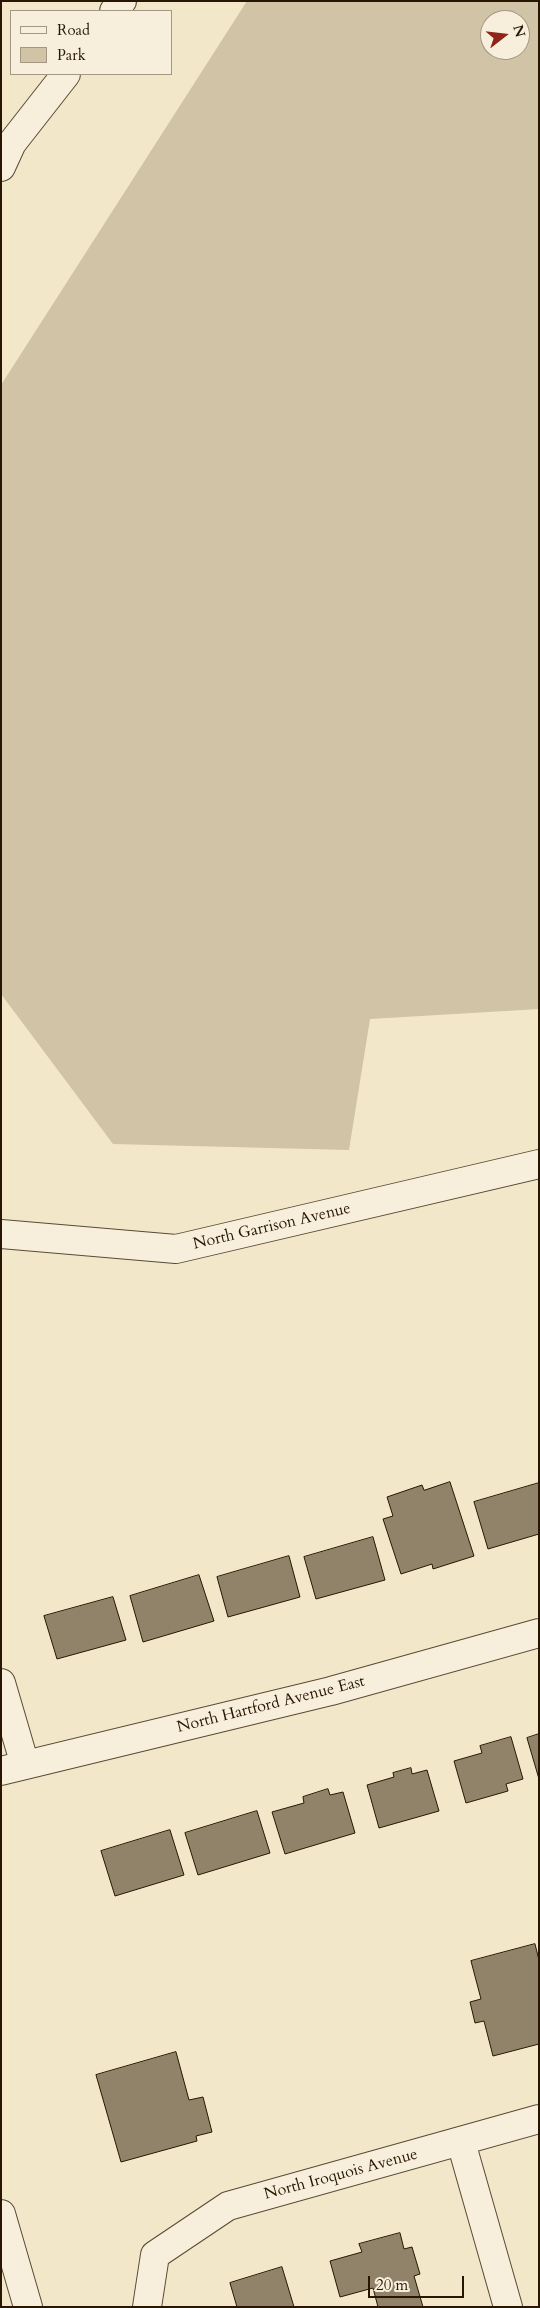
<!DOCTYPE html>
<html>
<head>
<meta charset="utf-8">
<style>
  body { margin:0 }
  #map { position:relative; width:540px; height:2308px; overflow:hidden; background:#f2e7c8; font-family:Cardo,serif }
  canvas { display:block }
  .frame { position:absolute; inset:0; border:2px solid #281602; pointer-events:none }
  .legend { position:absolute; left:10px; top:10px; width:162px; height:65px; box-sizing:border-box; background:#f7efdb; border:1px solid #a49884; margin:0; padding:6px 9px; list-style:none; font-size:15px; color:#281602 }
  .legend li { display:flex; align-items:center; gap:10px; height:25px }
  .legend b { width:25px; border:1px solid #a49884 }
  .north { position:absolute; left:480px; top:10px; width:50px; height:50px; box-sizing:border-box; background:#f7efdb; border:1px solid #a49884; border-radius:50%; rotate:74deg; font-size:14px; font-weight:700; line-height:20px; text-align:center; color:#281602 }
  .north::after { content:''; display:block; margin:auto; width:18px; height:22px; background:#8f2418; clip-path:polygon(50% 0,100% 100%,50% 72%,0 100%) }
  .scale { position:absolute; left:368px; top:2276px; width:96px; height:22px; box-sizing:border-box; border:2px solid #281602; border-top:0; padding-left:6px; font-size:15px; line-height:18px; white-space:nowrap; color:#281602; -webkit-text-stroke:4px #f7efdb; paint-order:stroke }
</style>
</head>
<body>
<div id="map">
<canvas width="540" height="2308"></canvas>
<div class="frame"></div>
<ul class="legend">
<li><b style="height:6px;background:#f7efdb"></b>Road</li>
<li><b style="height:14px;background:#d0c3a6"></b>Park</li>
</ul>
<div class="north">N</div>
<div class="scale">20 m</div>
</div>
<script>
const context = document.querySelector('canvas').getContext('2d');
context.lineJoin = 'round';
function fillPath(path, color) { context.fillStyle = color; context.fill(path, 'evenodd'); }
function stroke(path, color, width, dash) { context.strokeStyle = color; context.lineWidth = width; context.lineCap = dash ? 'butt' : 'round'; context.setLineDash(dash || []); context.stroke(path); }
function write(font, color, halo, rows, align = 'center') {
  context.font = font + ' Cardo,serif'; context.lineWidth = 4; context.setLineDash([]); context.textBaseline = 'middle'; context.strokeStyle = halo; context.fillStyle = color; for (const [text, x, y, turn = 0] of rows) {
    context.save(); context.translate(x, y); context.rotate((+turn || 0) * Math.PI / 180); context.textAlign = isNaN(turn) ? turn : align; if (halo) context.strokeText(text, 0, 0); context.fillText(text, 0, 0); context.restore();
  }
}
const green = new Path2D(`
  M247,1h292v1008l-169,10 -21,131 -236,-6 -112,-150v-609zM490,20h30v30h-30z`);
const building = new Path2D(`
  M450,1482l24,74 -41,13 -1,-5 -31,10 -18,-55 10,-3 -6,-19 35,-12 2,5z
  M539,1483v51l-51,15 -14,-47z
  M373,1537l12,43 -69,19 -12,-42z
  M289,1556l11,41 -72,20 -11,-40z
  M199,1575l15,46 -71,21 -13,-46z
  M113,1597l13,43 -69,19 -13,-43z
  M539,1734v45l-12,-41z
  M511,1737l12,42 -17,5 2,7 -42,12 -12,-42 28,-8 -2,-7z
  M411,1768l1,6 15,-4 12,41 -60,17 -12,-43 27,-8 -1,-4z
  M328,1789l2,6 13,-3 12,41 -70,21 -13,-42 32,-9 -1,-6z
  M257,1811l13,42 -72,22 -13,-42z
  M170,1830l14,45 -69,21 -14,-45z
  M535,1944l4,16v84l-46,12 -9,-35 -9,2 -5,-21 11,-3 -10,-38z
  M176,2052l13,48 14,-3 9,35 -16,4 1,5 -76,21 -25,-87z
  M400,2233l4,16 8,-2 8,27 -6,2 9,31h-45l-5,-19 -33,9 -10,-36 32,-9 -3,-8z
  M282,2267l12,40h-57l-7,-24z`);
const minor = new Path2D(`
  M114,11l8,-10
  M1,167l11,-24 54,-69
  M1,1234l175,15 363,-85
  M1,1683l24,82
  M1,1771l330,-80 208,-58
  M461,2142l47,165
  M1,2214l27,93
  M147,2307l8,-52 73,-49 311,-87`);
const streetNames = [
  ["North Garrison Avenue",272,1227,-13],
  ["North Hartford Avenue East",271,1705,-14],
  ["North Iroquois Avenue",341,2175,-15]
];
fillPath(green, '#d0c3a6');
fillPath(building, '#918369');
stroke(building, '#281602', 1);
stroke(minor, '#5a4a34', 30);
stroke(minor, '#f7efdb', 28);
write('16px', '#281602', '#f7efdb', streetNames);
</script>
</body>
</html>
